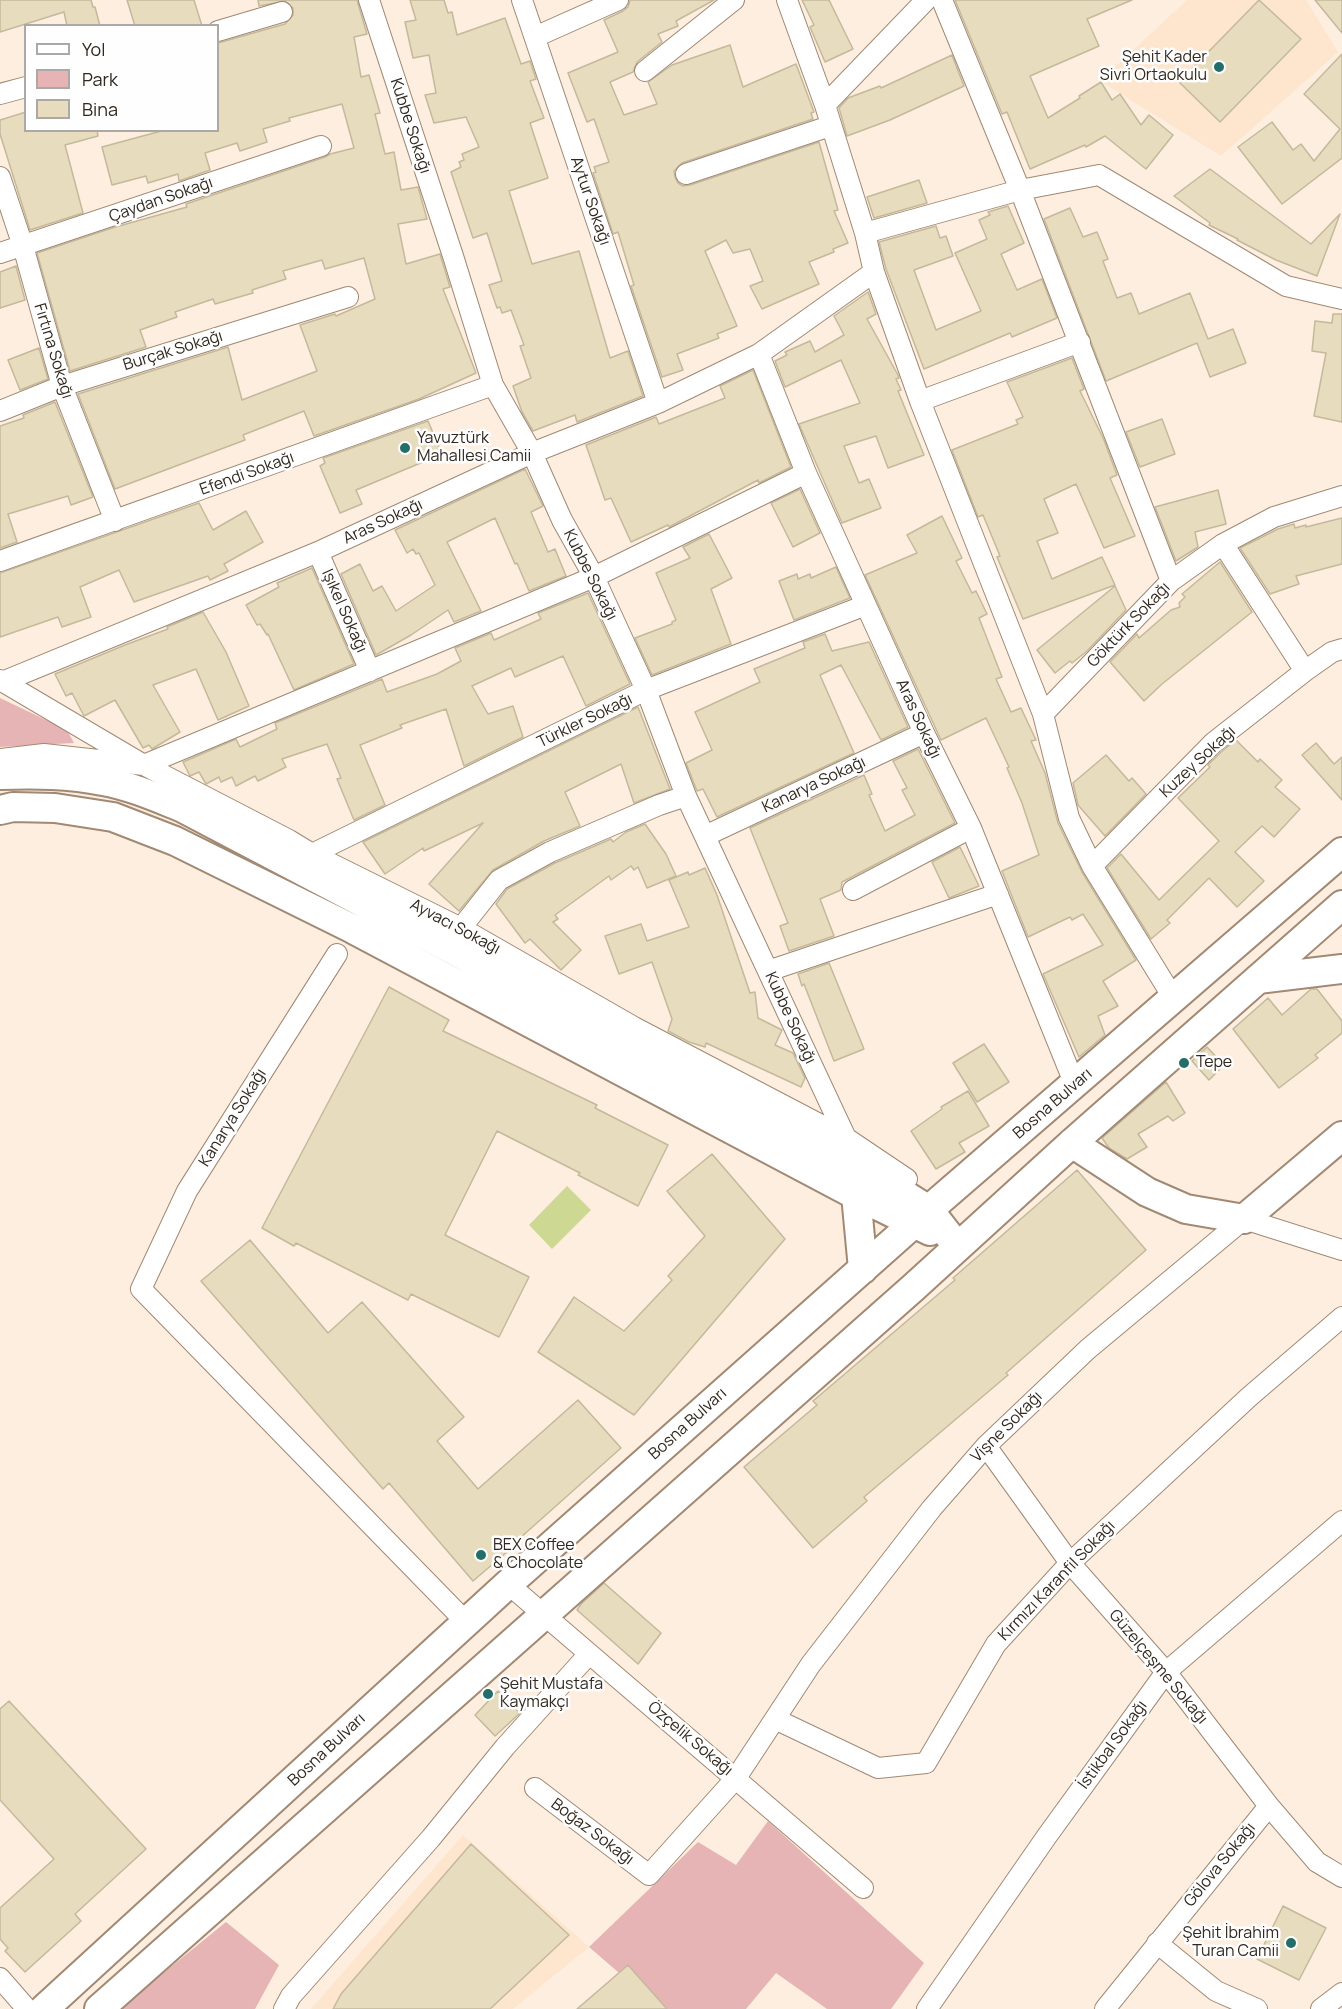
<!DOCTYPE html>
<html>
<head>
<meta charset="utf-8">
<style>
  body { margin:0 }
  #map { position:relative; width:1342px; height:2009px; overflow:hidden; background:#fdeedf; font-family:Manrope,sans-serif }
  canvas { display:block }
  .legend { position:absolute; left:24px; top:24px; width:195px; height:108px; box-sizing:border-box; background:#fefefe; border:2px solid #aca8a5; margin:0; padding:8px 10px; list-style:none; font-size:18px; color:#31281f }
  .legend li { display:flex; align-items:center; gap:12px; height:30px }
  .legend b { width:30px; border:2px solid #aca8a5 }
</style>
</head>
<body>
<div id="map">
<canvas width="1342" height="2009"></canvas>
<ul class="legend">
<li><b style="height:8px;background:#fff"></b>Yol</li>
<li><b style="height:16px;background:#e6b4b5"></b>Park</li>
<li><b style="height:16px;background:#e7dcbd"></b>Bina</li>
</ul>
</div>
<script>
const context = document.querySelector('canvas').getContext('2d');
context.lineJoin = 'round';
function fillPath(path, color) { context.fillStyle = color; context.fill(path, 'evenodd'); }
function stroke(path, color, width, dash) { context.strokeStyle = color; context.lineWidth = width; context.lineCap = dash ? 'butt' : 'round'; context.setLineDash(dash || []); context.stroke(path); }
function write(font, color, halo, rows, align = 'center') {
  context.font = font + ' Manrope,sans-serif'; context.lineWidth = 5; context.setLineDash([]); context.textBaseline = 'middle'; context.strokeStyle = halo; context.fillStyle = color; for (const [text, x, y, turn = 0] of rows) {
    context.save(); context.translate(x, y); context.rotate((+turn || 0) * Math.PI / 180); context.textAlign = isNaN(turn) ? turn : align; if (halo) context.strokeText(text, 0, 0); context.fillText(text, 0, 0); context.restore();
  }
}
const built = new Path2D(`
  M1187,0h119l32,52 -117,104 -121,-75z
  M463,1835l126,112 -76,62h-202z`);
const green = new Path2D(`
  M0,698l67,32 7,13 -74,4z
  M768,1821l156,142 -33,46h-64l-51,-36 -30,36h-85l-72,-62 109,-105 38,23z
  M226,1922l53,43 -24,44h-136z`);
const water = new Path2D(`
  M567,1186l24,24 -39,39 -23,-24z`);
const building = new Path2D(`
  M0,0h91l2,7h2l5,19h-33l-3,-14 -64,20z
  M127,0h67l8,26h-67z
  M258,0h99l10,34 -13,3 7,40 8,-2 11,38 -5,1 10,40 9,-2 7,38 17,-3 9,32 -29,5 8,40 34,-10 10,33 -7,2 33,84 -57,26 -105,37 -10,-25 -61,24 2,5 -130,49 -37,-95 150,-47 14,53 75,-29 -17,-46 35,-11 1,2 39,-17 -11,-41 -39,11 -3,-9 -39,11 3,8 -34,11 1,3 -38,11 -2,-5 -38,13 2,5 -37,13 6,17 -76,24 -33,-118 75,-25 75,-21 -1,-3 139,-47 5,-3 24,-6 -12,-44 -53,14 1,3 -27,8 4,13 -27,9 -3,-8 -32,10 5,17 -31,11 -1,-7 -30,9 -2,-7 -34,9 -10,-38 63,-17h53v-87l67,-19 8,-9v-7l-8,-7 -26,5z
  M410,0h34l4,13 4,-1 5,23 48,-17 16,46 9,-3 6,18 -6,2 14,37 -14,5 18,55 -39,13 23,73 47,-13 31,107 18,-7 15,45 -66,26 -2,-7 -42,16 -11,-19 -9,-26 18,-8 -11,-32 4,-1 -13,-35 -9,3 -2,-6 -3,1 -8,-23 13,-4 -15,-48 -14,5 -22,-66 10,-5 -2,-5 5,-2 -2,-6 17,-7 -13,-30 -32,6 -9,-28 11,-2 -7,-38 -16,3 -8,-36 11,-2z
  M630,0h84l-38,21 2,5 -20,8 4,8 -25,20 -4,10 -23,10 14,33 33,-11 -9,-22 24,-17 58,-20 13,42 53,-23 18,48 -3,1 2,6 -131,44 -8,8 1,6 3,6 5,3 7,-1 129,-43 19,68 -4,1 14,32 -15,6 1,3 -25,10 10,22 -57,25 -12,-23 13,-5 -13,-32 -17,4 -7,-13 -21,11 32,75 -20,8 2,4 -42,16 6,16 -21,7 -31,-91 3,-1 -16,-53 -5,2 -20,-61 3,-1 -2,-5 15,-5 -15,-43 -7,3 -19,-49 50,-21 -14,-32 19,-9 5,-4z
  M802,0h27l24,49 -28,13 -15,-35 4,-2z
  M955,0h177l-45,19 12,27 -69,30 18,42 32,-20 -1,-2 22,-14 11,18 8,-6 21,31 8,-10 24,20 -27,34 -41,-33 -19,11 -1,-2 -55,24 -23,-57 -5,2z
  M1259,0l42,39 -81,83 -41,-40z
  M1315,0h27v33z
  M1342,54v104l-60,46 -44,-57 34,-25 21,28 8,-6 13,17 26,-32 -36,-35z
  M952,55l12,31 -74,34 -43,16 -8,-28 9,-10 32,-12 1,2z
  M26,112v18h71l1,6 -33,9 18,68 -53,17 -30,-96v-14z
  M1210,169l101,75 29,-30 -23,62 -41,-16 -39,-20 1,-1 -29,-14 1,-2 -36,-27z
  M919,180l8,23 -53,15 -7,-21z
  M1008,206l16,37 -23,11 16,36 25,-11 15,39 -45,19 -2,-4 -86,36 -38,-100 -7,-27 57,-16 4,12 6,-2 7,20 -39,14 22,60 45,-19 -26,-58 32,-14 -8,-19 11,-5 -2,-3z
  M1070,208l13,29 14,-5 11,27 -5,2 14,37 14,-5 8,21 51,-21 18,46 25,-10 13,34 -36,14 -13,-34 -91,38 -62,-162z
  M16,266l9,34 -25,8v-36z
  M868,292l8,22 -9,5 31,56 1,3 -3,1 5,11 -3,1 26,64 -36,13 -12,-32 -32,10 15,37 10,-4 12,29 -39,15 -43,-99 61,-21 -19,-43 -56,27 -10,-26 12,-6 -2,-3 25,-11 5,11 29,-17 -10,-19z
  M1333,314h9v108l-28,-6 12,-63 -14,-2 3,-30 17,2z
  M39,348l9,31 -28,11 -12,-30z
  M1072,358l12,31 -4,2 24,49 13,35 -7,3 25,58 -31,12 -28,-64 -32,15 14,34 -21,8 15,38 50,-22 13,28 -92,34 -26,-62 3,-1 -17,-41 -5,2 -26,-67 66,-26 -2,-4 7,-3 -16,-35z
  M753,370l38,97 -32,16 -1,-3 -89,47 -1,-2 -37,17 -20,-44 -6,2 -19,-55 70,-28 3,7 66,-26 -5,-12z
  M55,402l38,95 -22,8 -3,-9 -60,18 9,28 -17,6v-122l24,-8 -1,-3z
  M1162,419l13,35 -35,13 -14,-35z
  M428,421l14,33 -86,36 6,14 -22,9 -20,-47 5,-3 -2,-5z
  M525,469l18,37 -12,6 17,40 7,-3 11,27 -37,15 -12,-28 -2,1 -20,-46 -48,24 34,69 -27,11 -6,-12 -37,25 -35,20 -35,-81 19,-10 13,27 9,-5 14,25 39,-26 -16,-32 -3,1 -3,-5 -6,4 -12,-23z
  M800,489l20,44 -27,14 -22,-44z
  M1218,490l8,34 -31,8 3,15 -22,14 -21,-54z
  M199,503l14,27 33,-19 17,31 -39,22 4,7 -18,9 -2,-4 -74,26 -15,-32 -39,17 11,30 -29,10 -4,-10 -58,20v-64z
  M942,516l20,42 -6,3 16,32 4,-2 11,23 -8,4 23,59 -6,2 15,33 10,-4 15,32 -5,1 14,32 13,50 24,49 54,88 -33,21 15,25 -20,10 7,19 -26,22 -36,-83 60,-29 -20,-31 -11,6 -2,-3 -42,20 -26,-66 37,-16 -17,-52 -15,-35 2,-1 -23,-49 -45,22 -76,-165 52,-22 -10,-18z
  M1342,518v46l-46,12 3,8 -29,10 -30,-46 38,-19 16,-5 1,4 11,-3v2z
  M709,534l23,44 -21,11 20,55 -79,31 -17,-37 37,-14v-2l4,-2 -20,-47 34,-15 -7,-11z
  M1220,562l32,50 -90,72 -18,17 -34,-39 27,-28 2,4 32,-28 9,-3 -1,-4 6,-6 -3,-3z
  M836,567l14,31 -56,22 -15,-39 18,-7 1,5 12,-5 1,4z
  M312,568l42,96 -60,26 -26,-56 -1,1 -7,-11 -3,1 -11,-20 33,-18 -2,-4z
  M1115,586l11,24 -39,41 -15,12 -2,-2 -15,12 -18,-23z
  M588,593l42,91 -44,22 -23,-50 -48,21 -4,-9 -39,18 16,28 25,-8 10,31 -59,29 -18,-57 -46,16 2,3 -42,17 25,60 -31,15 -17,-41 4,-1 -14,-34 -45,15 4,8 -28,14 -3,-5 -19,10 -4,-9 -11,5 -2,-5 -13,7 -7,-12 -9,4 -7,-14 53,-23 4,8 37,-18 -2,-6 107,-44 5,13 50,-18 24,-13 -6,-13 36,-15 3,7 47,-21 -3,-6z
  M203,612l23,40 23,54 -31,14 -22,-51 -43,16 27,47 -28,17 -3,-4 -6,3 -28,-48 -31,16 -12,-23 -6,3 -11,-22 70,-29 43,-16 -1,-2z
  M825,634l7,17 37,-9 39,85 -27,13 -40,-75 -21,10 34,78 -137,64 -14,-28 -6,2 -11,-28 26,-13 -17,-38 65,-30 -6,-13 51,-21 -2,-6z
  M638,707l32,82 -36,14 -13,-39 -56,28 15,34 -36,15 -51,29 -34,41 -30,-27 54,-61 -59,28 -1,-3 -38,26 -22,-32z
  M1236,740l22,22 2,-3 22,21 -7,7 25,22 -26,28 -12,-11 -27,26 29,29 -27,26 -28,-29 -42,42 3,3 -19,16 -44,-71 14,-14 38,46 60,-59 -41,-43 32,-31 -2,-2 13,-13z
  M1316,743l18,21 8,-7v43l-40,-45z
  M918,749l37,74 -113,59 -1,8 -21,9 14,37 -45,15 -9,-25 8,-3 -38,-95 114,-53 8,19 -3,1 16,36 30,-16 -13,-25 5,-2 -14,-27z
  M1106,755l23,26 3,-3 14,16 -41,42 -27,-31 -5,-22z
  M645,824l21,30 10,22 -29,12 -9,-21 -4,3 -3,-4 -20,14 -2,-4 -54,39 3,4 -5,3 28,28 -20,20 -31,-31 -5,4 -29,-39 11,-15 48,-26 56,-24 2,3 13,-10z
  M960,847l19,39 -30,12 -17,-36z
  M705,868l12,27 33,98 5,-1 3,26 24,12 -7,15 18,8 12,25 -4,9 -95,-44 -1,4 -16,-5 -21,-11 4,-12 -20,-57 -33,12 -14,-38 36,-12 6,17 42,-14 -20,-47 19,-8 1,3z
  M829,963l35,86 -30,12 -30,-77 -2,2 -4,-12z
  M389,987l60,33 -6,11 154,74 -2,3 73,37 -30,61 -60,-31 2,-2 -83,-42 -52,104 84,42 -30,60 -88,-43 -3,6 -112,-57 -2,3 -32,-18z
  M1311,989h6l25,32v12l-27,22 3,3 -39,30 -46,-59 35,-31 14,17z
  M984,1044l25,38 -32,20 -24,-39z
  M1207,1047l17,18 -15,15 -17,-19z
  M1166,1082l19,31 -12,8 -5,-5 -30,18 9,13 -20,12 -18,-11 -7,-10z
  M968,1091l21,35 -30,17 6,9 -29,17 -25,-38 31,-22 -1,-2z
  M712,1154l73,85 -151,176 -96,-63 36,-55 50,34 48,-51 -4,-4 37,-40 -38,-45z
  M1077,1170l69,80 -140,123 2,2 -144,122 3,4 -54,47 -69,-81 73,-62 -4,-4 142,-121 -2,-2z
  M250,1240l78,93 34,-31 102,115 -27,24 41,48 100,-89 43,48 -101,90 1,2 -48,41 -84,-98 -6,6 -182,-208z
  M604,1583l57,50 -23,31 -61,-54 4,-6z
  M498,1691l22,22 -25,23 -20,-21z
  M9,1701l137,148 -71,65 6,7 -56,51 -20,-21 3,-3 -8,-9v-31l54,-49 -54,-59v-91z
  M471,1844l98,91 -79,74h-157l8,-15z
  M1283,1906l43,22 -27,52 -42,-21z
  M628,1965l39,44h-90z`);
const street = new Path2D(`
  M369,0l84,256 40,129 39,68 30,67 32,57 52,113 40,106 160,342
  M522,0l136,403
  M787,0l38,105 40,128 9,39 46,129 123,313 26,104 23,48 82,133
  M942,0l78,190 151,391
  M218,31l64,-19
  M535,37l83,-37
  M645,71l89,-71
  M0,94l26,-7
  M825,105l101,-105
  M686,174l144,-48
  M0,177l23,69 39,140 53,135
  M865,233l155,-43 79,-15 187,111 56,13
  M0,253l321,-107
  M759,354l47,119 118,260 47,95 104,257
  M920,401l160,-59
  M0,411l62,-25 286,-89
  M1223,544l82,127
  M318,552l52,119
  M0,561l493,-176
  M0,680l144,85 145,75 23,14 149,74 173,99 212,111 61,41
  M2,682l316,-130 214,-99 126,-50 101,-49 115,-82
  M1043,714l128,-133 52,-37 51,-27 68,-21
  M0,759l44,-5 100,11 450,-188 212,-104
  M705,836l219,-103
  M312,854l334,-164 220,-85
  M1092,866l121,-123 92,-72 27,-19 10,-3
  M853,890l118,-62
  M461,928l38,-48 51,-28 109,-47 27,-9
  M337,954l-150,237 -46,98 325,333
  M768,971l230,-77
  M986,1446l84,117 96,109 103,134 48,56 25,15
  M508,1584l355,304
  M775,1719l103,49 48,-5 70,-119 74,-81 179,-166 93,-80
  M535,1788l114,87 87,-97 75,-114 121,-156 54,-62 102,-97 156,-130 98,31
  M1157,1943l59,48 41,18
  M0,1978l27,31
  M284,2009l7,-13 140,-158 74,-91 84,-93
  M927,2009l120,-173 119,-164 176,-151
  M1105,2009l164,-203
  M1321,2009l21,-16`);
const secondary = new Path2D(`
  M0,775c35,-1 69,-1 103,6 28,5 55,17 80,27l276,145 438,237 32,20 28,36
  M0,810l13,-3 42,1 58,9 62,24 178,88 503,266 74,36
  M1258,979l84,-10
  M1072,1143l75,49 39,17 58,10 98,-83
  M856,1195l7,74
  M44,2009l464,-425 432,-384 402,-348
  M99,2009l815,-722 158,-144 270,-238`);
const markers = [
  [1219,67,6,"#236e69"],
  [405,448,6,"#236e69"],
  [1184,1063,6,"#236e69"],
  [481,1555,6,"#236e69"],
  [488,1694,6,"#236e69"],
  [1291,1943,6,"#236e69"]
];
const poiNames = [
  ["Şehit Kader",1207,58,"right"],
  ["Sivri Ortaokulu",1207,76,"right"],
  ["Yavuztürk",417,439],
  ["Mahallesi Camii",417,457],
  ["Tepe",1196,1063],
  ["BEX Coffee",493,1546],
  ["& Chocolate",493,1564],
  ["Şehit Mustafa",500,1685],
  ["Kaymakçı",500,1703],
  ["Şehit İbrahim",1279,1934,"right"],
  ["Turan Camii",1279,1952,"right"]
];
const streetNames = [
  ["Kubbe Sokağı",410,126,72],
  ["Çaydan Sokağı",161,200,-19],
  ["Aytur Sokağı",590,201,71],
  ["Fırtına Sokağı",53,351,73],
  ["Burçak Sokağı",173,351,-17],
  ["Efendi Sokağı",247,474,-20],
  ["Aras Sokağı",383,522,-25],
  ["Kubbe Sokağı",590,575,63],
  ["Işıkel Sokağı",344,611,66],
  ["Göktürk Sokağı",1129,625,-46],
  ["Aras Sokağı",918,719,65],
  ["Türkler Sokağı",585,721,-26],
  ["Kuzey Sokağı",1198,762,-43],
  ["Kanarya Sokağı",814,785,-25],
  ["Ayvacı Sokağı",455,927,28],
  ["Kubbe Sokağı",790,1018,65],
  ["Bosna Bulvarı",1053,1104,-41],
  ["Kanarya Sokağı",233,1118,-58],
  ["Bosna Bulvarı",688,1424,-42],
  ["Vişne Sokağı",1007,1427,-45],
  ["Kırmızı Karanfil Sokağı",1057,1581,-46],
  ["Güzelçeşme Sokağı",1158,1667,50],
  ["Özçelik Sokağı",690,1739,40],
  ["İstikbal Sokağı",1113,1745,-54],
  ["Bosna Bulvarı",327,1750,-43],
  ["Boğaz Sokağı",592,1832,37],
  ["Gölova Sokağı",1220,1865,-51]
];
fillPath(built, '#fee5cd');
fillPath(green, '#e6b4b5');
fillPath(water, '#cdd893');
fillPath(building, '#e7dcbd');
stroke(building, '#c4b99b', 1.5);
stroke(street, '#a18973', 22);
stroke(secondary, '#a18973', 32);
stroke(street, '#fff', 20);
stroke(secondary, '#fff', 28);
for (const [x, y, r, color] of markers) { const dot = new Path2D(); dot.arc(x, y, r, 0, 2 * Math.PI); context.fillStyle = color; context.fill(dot); stroke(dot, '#fefefe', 2); }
write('16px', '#31281f', '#fefefe', poiNames, 'left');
write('16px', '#31281f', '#fefefe', streetNames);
</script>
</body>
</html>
